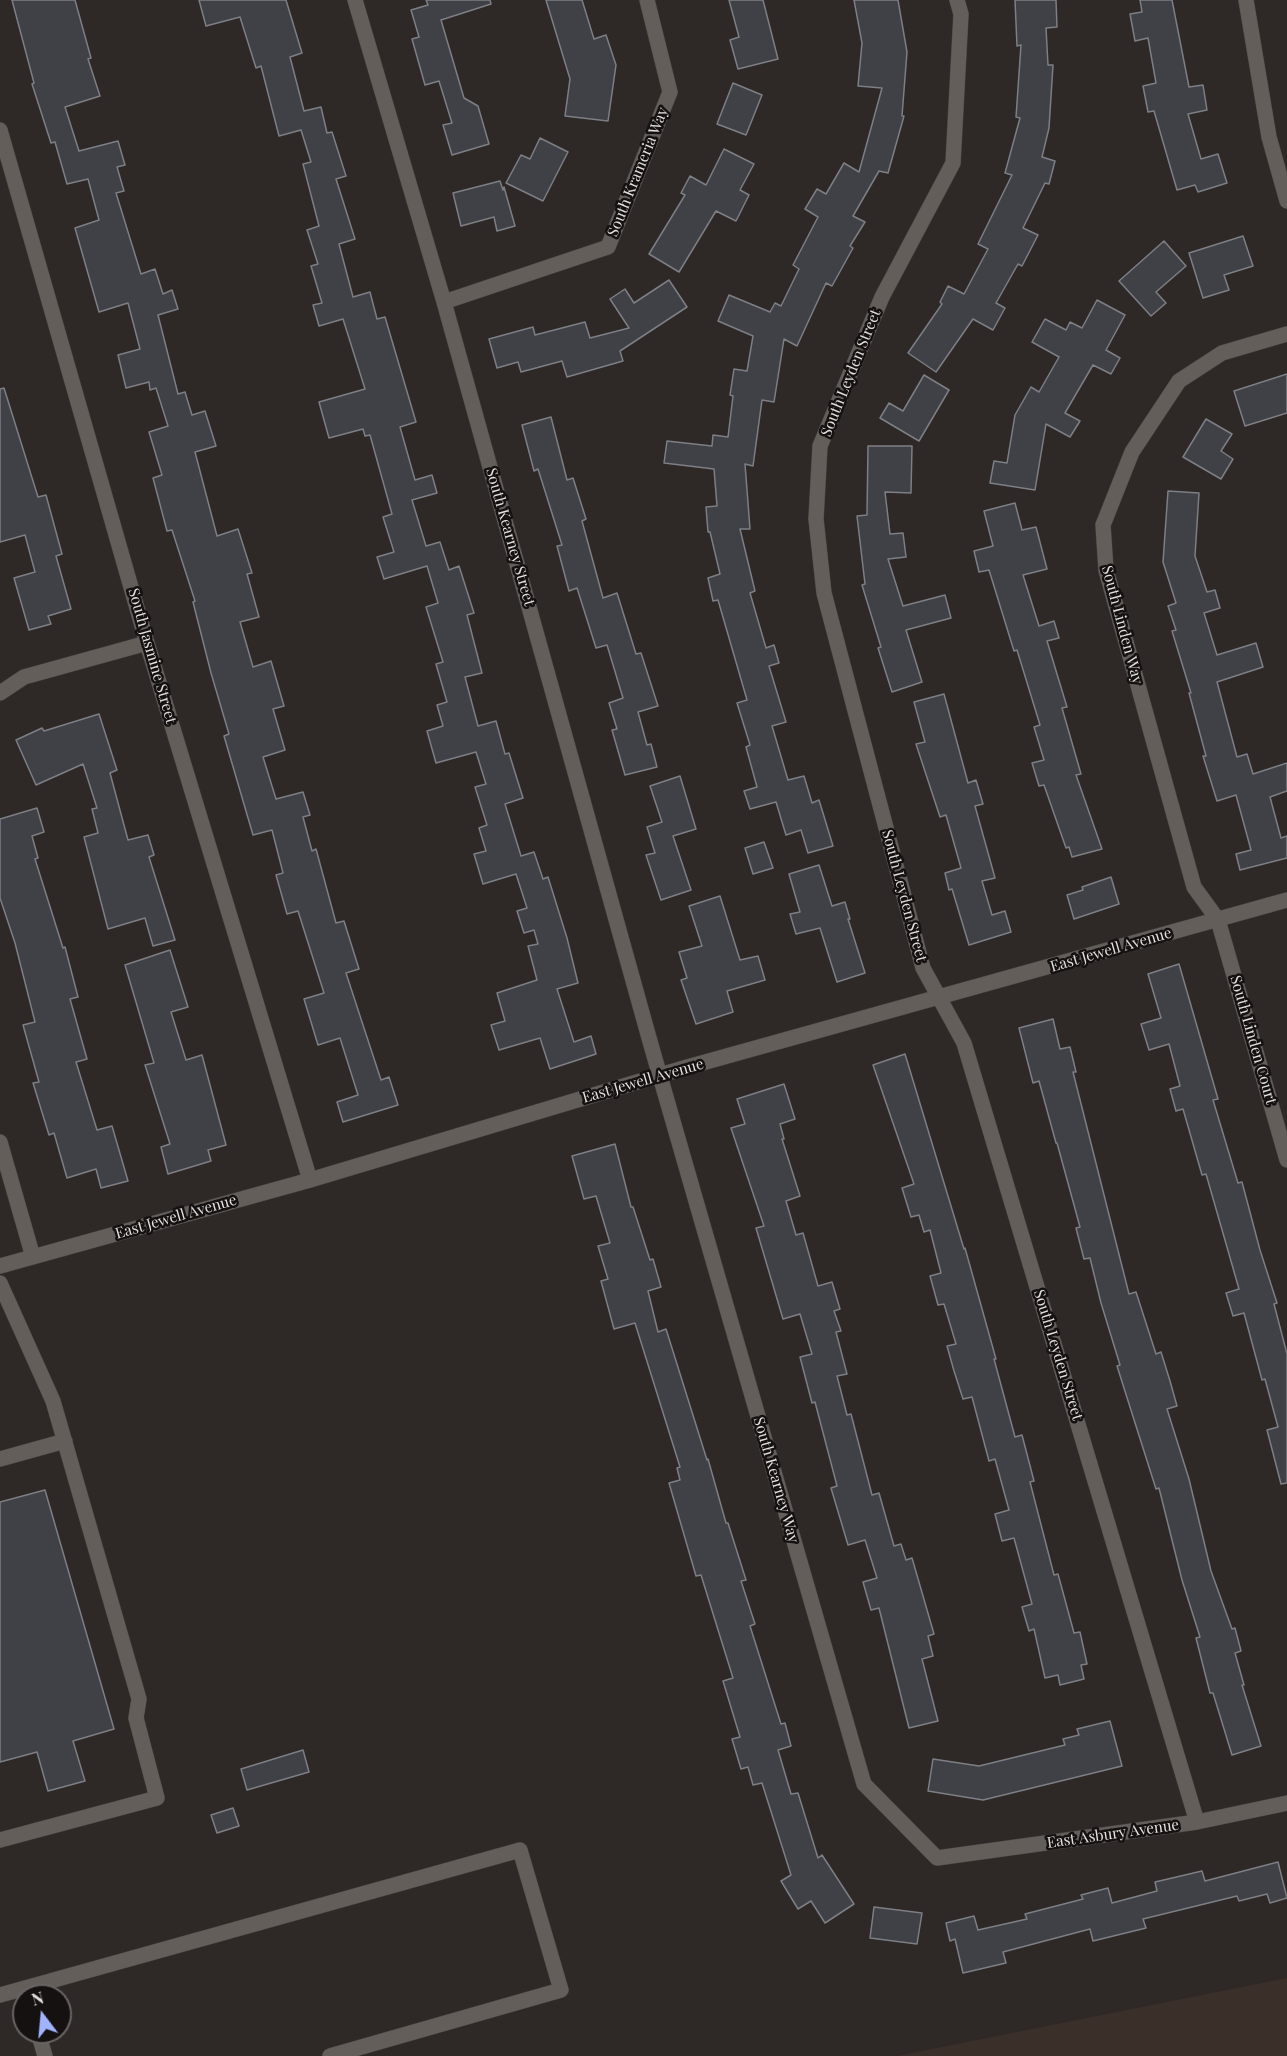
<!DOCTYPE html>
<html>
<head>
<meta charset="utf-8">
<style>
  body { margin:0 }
  #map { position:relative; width:1287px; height:2056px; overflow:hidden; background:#2e2826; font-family:"Playfair Display",serif }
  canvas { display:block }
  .north { position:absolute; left:12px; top:1984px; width:60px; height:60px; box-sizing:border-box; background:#141110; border:2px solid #686463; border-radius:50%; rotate:344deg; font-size:16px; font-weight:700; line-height:24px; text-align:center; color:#e5e1df }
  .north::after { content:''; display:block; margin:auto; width:21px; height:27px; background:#a0b3fd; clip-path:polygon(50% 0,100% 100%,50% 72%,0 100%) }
</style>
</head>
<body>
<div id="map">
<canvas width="1287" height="2056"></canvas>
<div class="north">N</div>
</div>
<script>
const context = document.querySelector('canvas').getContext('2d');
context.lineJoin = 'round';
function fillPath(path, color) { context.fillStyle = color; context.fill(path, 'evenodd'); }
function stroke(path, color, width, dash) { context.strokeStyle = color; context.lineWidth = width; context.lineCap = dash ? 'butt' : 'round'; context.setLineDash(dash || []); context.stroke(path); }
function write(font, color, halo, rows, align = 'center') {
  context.font = font + ' "Playfair Display",serif'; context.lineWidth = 5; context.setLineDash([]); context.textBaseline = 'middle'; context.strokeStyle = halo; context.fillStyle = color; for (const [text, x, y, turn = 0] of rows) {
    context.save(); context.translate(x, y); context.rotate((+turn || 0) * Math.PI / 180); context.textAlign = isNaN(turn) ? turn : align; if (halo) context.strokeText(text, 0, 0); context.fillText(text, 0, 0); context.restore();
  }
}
const built = new Path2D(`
  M1287,1978v78h-390z`);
const building = new Path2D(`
  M12,0h63l16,58 -3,1 12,37 -35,11 14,44 39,-10 7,24 -8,2 7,24 -8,2 25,81 14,-5 8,25 9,-4 6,19 -20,6 20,79 7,-2 7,23 13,-4 11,35 -21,6 22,84 21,-7 14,44 -5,1 12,43 -19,5 13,45 18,-6 13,45 -11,3 12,41 -22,7 13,42 27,-7 7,23 -7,2 9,34 4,-2 20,74 8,-2 15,48 -13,4 35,107 8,-3 9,28 -55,17 -6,-20 21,-7 -18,-57 -22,7 -14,-46 20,-6 -26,-82 -11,3 -11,-39 7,-2 -11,-43 -19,5 -29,-99 5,-2 -18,-61 -18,-71 2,-1 -23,-71 -5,1 -14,-53 9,-3 -13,-43 19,-6 -12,-38 -6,2 -1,-8 -23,6 -8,-33 22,-6 -12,-46 -29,9 -24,-84 24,-8 -11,-41 -21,5 -12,-42 -4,1 -19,-59 2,-1z
  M199,0h87l16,53 -12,4 14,54 17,-4 6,26 5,-1 14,44 -10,3 19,60 -16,5 14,53 17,-5 7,27 8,-2 31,105 -16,5 15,53 17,-5 5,18 -25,7 14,46 14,-4 9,28 10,-4 15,47 -7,2 15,58 -17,4 13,49 18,-5 9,33 4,-1 14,45 -18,6 16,52 13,-4 9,27 5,-2 19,61 11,45 -21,6 17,53 17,-6 5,18 -46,15 -10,-31 -41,12 -8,-25 14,-4 -8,-28 40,-13 -9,-34 10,-2 -4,-14 -10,3 -7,-22 10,-3 -11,-34 -33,10 -9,-30 12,-3 -7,-23 8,-3 -12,-38 11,-3 -10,-32 -40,11 -9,-32 16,-5 -6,-21 10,-3 -11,-38 7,-2 -17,-55 12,-4 -11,-37 -43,13 -7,-22 17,-5 -11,-35 9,-3 -22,-79 -5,1 -2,-7 -34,9 -10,-36 46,-13 -22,-70 -24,7 -6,-21 9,-2 -11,-37 7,-2 -11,-34 12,-4 -16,-62 8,-2 -10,-32 -22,6 -18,-70 -5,2 -16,-51 -34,9z
  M426,0h64l1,4 -50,16 23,78 14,8 11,38 -37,11 -9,-30 9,-2 -13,-42 -14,4 -13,-46 7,-2 -8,-27 17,-5z
  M546,0h36l12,39 12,-4 10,30 -8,56 -43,-5 5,-37z
  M729,0h34l15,59 -40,10 -8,-29 9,-3z
  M854,0h44l9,52 -5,64h2l-16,57 -9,-2 -26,45 12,6 -15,24 3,2 -21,38 -6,-3 -29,63 -13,-7 -10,63 -12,-2 -9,66 -8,-2 5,65h-10l15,62 -5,2 16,55 8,-3 5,18 -10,3 17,56 -14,4 16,54 16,-4 8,27 7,-3 14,46 -25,7 -7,-23 -15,5 -10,-33 -26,7 -6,-18 13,-4 -11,-40 4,-2 -13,-42 10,-3 -29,-100 -5,1 -5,-23 12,-4 -10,-42h-2l-2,-25 11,-1 -3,-37 -50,-6 3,-22 45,5 1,-11 15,2 5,-41 -3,-1 4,-26 13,2 6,-35 -35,-15 11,-26 41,17 5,-9 6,3 18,-37 -6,-4 25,-48 -13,-8 12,-20 9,5 18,-31 15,9 23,-84 -24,-2 4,-43z
  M1015,0h41l1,27 -11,1 2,37h5l-4,63 -7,29 13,4 -6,23 -4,-1 -22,45 15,7 -16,31 -4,-2 -22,39 9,5 -12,22 -20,-11 -37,53 -28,-19 34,-49 -2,-2 8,-16 16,8 24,-45 -10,-5 34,-69 -7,-2 15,-55 -4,-1 5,-72 -4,1z
  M1140,0h32l17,87 14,-2 4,25 -19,4 13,45 17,-5 9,29 -29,9 -3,-7 -18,5 -23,-79 -6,1 -5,-26 13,-3 -8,-45 -13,3 -5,-27 12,-2z
  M733,83l29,12 -16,40 -29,-11z
  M540,138l28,14 -25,49 -37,-18 15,-28 9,4z
  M724,149l30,15 -14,26 9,5 -13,26 -20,-10 -37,61 -30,-18 36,-59 -4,-2 9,-17 16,9z
  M500,181l3,9 1,-3 11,39 -18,5 -3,-14 -33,9 -8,-33z
  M1243,236l10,30 -29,9 5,15 -26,8 -14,-45z
  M1164,241l22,25 -30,26 10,11 -15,13 -32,-35z
  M669,280l18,27 -67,44 3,10 -56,16 -5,-16 -41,11 -3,-10 -21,6 -8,-29 44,-12 2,8 50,-13 5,16 39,-10 -19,-29 15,-10 9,14z
  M1097,300l28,15 -19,35 14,8 -9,16 -18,-9 -28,48 15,8 -10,16 -24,-13 -11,66 -45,-7 4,-22 13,2 8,-48 16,-28 8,5 20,-35 -27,-15 13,-23 21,11 4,-8 12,6z
  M1287,374v39l-42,13 -11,-35z
  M924,375l25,15 -30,51 -39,-23 9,-15 14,8z
  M4,388l34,109 8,-2 16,59 -6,2 15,53 -23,7 3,8 -22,6 -15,-52 21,-6 -10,-37 -25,7v-153z
  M551,417l16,63 6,-2 13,41 -4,2 21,77 14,-5 19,61 5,-1 17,53 -20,6 9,33 4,-1 6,23 -32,8 -13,-45 5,-1 -8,-26 14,-5 -16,-53 -11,3 -19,-60 -8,3 -12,-45 5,-1 -24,-76 -4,2 -12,-46z
  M1206,419l26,15 -11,17 12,8 -12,20 -38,-22z
  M868,446h44l-1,47 -26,-1 5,42 13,-1 3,24 -18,2 15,47 42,-11 6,23 -45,12 16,52 -30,10 -14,-44 3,-1 -19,-62 3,-1 -8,-68 10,-1z
  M1168,491l31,2 -4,63 12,36 8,-2 5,18 -16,5 13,42 39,-12 7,24 -46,15 20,75 10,-3 6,20 34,-11v28l-17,6 11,41 6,-2v22l-47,12 -4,-16 15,-4 -15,-55 -19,6 -14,-45h3l-17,-63h2l-19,-62 4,-1 -8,-24 8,-3 -13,-41z
  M1015,503l7,27 14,-3 11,42 -24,6 16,51 15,-5 5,17 -12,3 20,66 -5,1 19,66 -5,1 26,74 -30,8 -3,-10 -3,1 -22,-63 -5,1 -7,-23 12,-3 -10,-33 6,-2 -23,-75 -3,1 -25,-81 -10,2 -5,-21 19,-5 -9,-35z
  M944,694l24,89 8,-3 7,24 -8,2 20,72 -13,3 10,34 13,-4 6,21 -42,13 -17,-56 -3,1 -4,-17 16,-5 -15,-53 -6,2 -24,-73 9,-2 -11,-40z
  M99,714l18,56 -7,3 18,67 20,-5 6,20 -5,2 26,83 -22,6 -8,-28 -37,11 -24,-92 14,-4 -6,-24 5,-1 -14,-44 -47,21 -20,-45 26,-12 2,3z
  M680,776l16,53 -23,7 18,54 -30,10 -15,-45 9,-2 -8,-26 15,-5 -12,-36z
  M37,808l7,24 -12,4 6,22 -3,1 28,89 2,-1 13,50 -8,2 17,60 -11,3 21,68 15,-4 16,55 -27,7 -5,-19 -29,9 -13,-45 -5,2 -16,-52 6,-1 -16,-57 12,-3 -20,-79 -15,-45v-79z
  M764,842l9,26 -20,6 -8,-26z
  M819,865l13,41 13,-4 5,17h-2l17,54 -28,9 -17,-54 -24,6 -6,-20 10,-2 -11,-38z
  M1111,877l8,27 -45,15 -7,-24 16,-5 -1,-3z
  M720,896l20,64 18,-4 7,24 -38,11 6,21 -37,12 -15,-44 6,-2 -8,-26 23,-6 -13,-40z
  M170,950l18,57 -17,5 15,48 16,-5 24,90 -18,5 3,11 -43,13 -7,-27 9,-3 -25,-79 9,-2 -29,-98z
  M1179,964l39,135 -5,1 25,83 4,-1 18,68 17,53 -3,1 13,50v129l-6,1 -14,-54 11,-3 -13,-48 -3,1 -18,-67 -11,3 -7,-23 13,-4 -33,-115 -4,1 -19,-66 -7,2 -6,-22 10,-3 -11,-42 -20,6 -8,-26 20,-6 -13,-44z
  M1053,1019l7,30 10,-2 6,25h-3l56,222 7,-2 20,62 5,-2 9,29 7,25 -10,3 22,70 22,92 21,58 3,-1 6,23 -6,2 9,32h-2l19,61 -29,9 -19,-62h-3l-14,-55 4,-1 -18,-57 -23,-92 -3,1 -39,-123 3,-1 -19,-62 -11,-45 -6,1 -8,-31 4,-1 -23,-84h-1l-17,-62 -6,2 -14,-55z
  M905,1054l59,195 1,-1 31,111h-2l21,78 7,-2 12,46 -4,1 24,93 4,-1 16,59 6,-1 7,32 -6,1 3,14 -24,6 -2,-10 -13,3 -11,-49 -5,2 -7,-24 10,-3 -18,-66 -12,3 -7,-27 14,-4 -14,-51 -6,2 -17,-64 -9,2 -9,-28 -7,-25 9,-2 -12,-40 -6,1 -8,-29 11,-3 -11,-43 -6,2 -5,-17 -8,2 -9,-29 12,-4 -41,-119z
  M784,1084l11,35 -15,5 4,15h-2l18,57 -14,5 10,34 7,-2 15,53 14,-4 8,27 -6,2 7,20 -5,1 11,42 -10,2 10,39 4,-1 21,81 7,-2 15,53 7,-2 5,16 6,-2 22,76 -6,2 5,20 -11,3 16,62 -29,7 -30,-120 -8,2 -8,-28 14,-4 -12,-38 -17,5 -17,-57 6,-2 -22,-84 -3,1 -12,-46 12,-3 -12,-40 -17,5 -27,-91 8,-2 -33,-98 14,-4 -8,-25z
  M615,1144l16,63h2l17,53 3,-1 8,28 -13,4 10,41 8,-3 41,131 1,-1 18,64h2l18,57 -5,1 14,43 -5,2 31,98 4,-1 6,23 -13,4 13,44 7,-1 20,65 4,-3 32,49 -29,19 -14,-22 -13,8 -17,-28 10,-6 -29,-92 -9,2 -5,-18 -7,2 -9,-30 8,-2 -17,-56 10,-3 -32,-103 -5,1 -27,-93 11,-3 -3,-12 3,-1 -45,-144 -21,6 -13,-48 7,-2 -10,-33 12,-3 -14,-47 -12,3 -12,-43z
  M45,1490l69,239 -41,12 12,40 -37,10 -11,-39 -37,10v-260z
  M1110,1721l12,45 -139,34 -55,-9 5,-32 46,7 86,-21 -2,-6 16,-4 -2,-6z
  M303,1750l6,22 -62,18 -6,-21z
  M233,1808l6,18 -22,7 -6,-18z
  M1278,1862l9,36 -17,5 -3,-9 -28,7 -2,-5 -94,23 3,9 -53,13 -3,-12 -87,23 3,11 -43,10 -8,-34 -5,2 -4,-18 28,-7 4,14 49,-11 -2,-5 58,-15 -2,-4 27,-7 4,15 45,-12 -2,-9 47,-11 3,10z
  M874,1907l48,6 -5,31 -47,-6z`);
const minor = new Path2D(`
  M355,0l89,302 207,743 213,739 73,74 260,-36 90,-19
  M957,0l4,14 -8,149 -71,134 -62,149 -4,73 8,74 99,375 41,75 233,779
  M1246,0l23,137 18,64
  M0,130l147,513 163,537
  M444,302l164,-55 62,-155 -23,-92
  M1287,334l-65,19 -43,28 -47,71 -29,73 3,45 88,317 24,33 69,240
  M0,693l24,-16 123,-34
  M0,1142l33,115
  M0,1266l310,-86 374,-112 603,-168
  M0,1283l53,118 86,298 -3,19 21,80 -157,42
  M0,1459l65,-18
  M0,1995l520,-145 41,140 -231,66
  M38,2032l7,24`);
const streetNames = [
  ["South Krameria Way",638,172,-68],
  ["South Leyden Street",851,373,-68],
  ["South Kearney Street",510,537,74],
  ["South Linden Way",1122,625,75],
  ["South Jasmine Street",152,656,74],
  ["South Leyden Street",904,896,75],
  ["East Jewell Avenue",1111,950,-16],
  ["South Linden Court",1253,1040,74],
  ["East Jewell Avenue",643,1081,-16],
  ["East Jewell Avenue",176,1217,-16],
  ["South Leyden Street",1058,1355,73],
  ["South Kearney Way",776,1480,74],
  ["East Asbury Avenue",1113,1834,-8]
];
fillPath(built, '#3b2f2a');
fillPath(building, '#3f4147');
stroke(building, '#7d7f85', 1.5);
stroke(minor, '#484341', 16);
stroke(minor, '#645e5b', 15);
write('15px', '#e5e1df', '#141110', streetNames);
</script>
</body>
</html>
